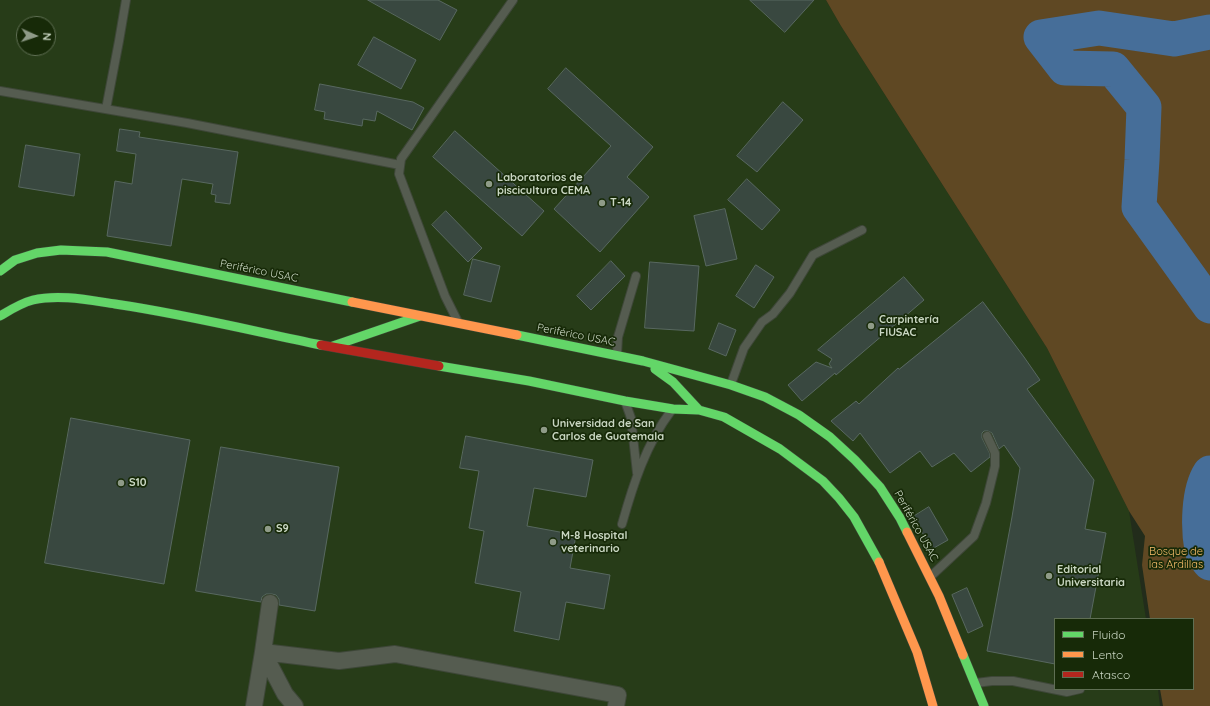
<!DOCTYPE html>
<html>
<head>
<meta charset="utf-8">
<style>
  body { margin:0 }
  #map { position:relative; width:1210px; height:706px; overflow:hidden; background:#222c1b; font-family:Quicksand,sans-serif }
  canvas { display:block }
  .legend { position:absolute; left:1054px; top:618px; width:140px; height:72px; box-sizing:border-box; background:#172a08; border:1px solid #5f6f53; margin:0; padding:5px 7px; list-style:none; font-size:12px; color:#cad7c3 }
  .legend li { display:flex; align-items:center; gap:8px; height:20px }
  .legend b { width:20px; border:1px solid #5f6f53 }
  .north { position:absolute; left:16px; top:16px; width:40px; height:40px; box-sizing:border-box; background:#172a08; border:1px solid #5f6f53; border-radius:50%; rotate:93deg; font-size:11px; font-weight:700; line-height:16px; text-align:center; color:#cad7c3 }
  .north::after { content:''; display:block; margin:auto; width:14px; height:18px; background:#8f9b88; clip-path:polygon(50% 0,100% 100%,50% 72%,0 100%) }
</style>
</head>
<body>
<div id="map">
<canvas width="1210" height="706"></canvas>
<ul class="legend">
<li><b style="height:5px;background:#63d668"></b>Fluido</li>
<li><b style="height:5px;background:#ff974d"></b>Lento</li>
<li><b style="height:5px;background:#b3261e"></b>Atasco</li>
</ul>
<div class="north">N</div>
</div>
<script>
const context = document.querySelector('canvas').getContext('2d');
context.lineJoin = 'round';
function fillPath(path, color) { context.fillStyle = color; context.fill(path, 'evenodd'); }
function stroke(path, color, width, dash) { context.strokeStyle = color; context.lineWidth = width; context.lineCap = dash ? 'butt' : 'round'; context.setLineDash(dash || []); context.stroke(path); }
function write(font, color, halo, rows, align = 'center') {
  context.font = font + ' Quicksand,sans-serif'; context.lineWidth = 3.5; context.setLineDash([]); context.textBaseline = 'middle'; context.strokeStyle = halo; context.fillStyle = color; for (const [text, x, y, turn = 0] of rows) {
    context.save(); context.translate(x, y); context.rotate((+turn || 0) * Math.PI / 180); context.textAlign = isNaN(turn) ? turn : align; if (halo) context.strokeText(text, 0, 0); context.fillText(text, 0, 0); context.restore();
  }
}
const built = new Path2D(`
  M0,0h826l15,26 206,322 82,163 17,108h-91v70h103l2,17h-1160zM24,24h24v24h-24z`);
const green = new Path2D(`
  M826,0h384v706h-47l-3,-17h33v-70h-43l-8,-54 3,-29 -16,-25 -82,-163 -206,-322z`);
const river = new Path2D(`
  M1210,32l-36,7 -75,-11 -58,9 24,31 48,1 31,38 -2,53 -3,47 71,99
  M1210,473c-12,18 -12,56 -8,77 1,5 5,9 8,13`);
const building = new Path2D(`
  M368,0h70l19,10 -17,30z
  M750,0h64l-29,32z
  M374,37l42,23 -15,29 -43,-24z
  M566,68l87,79 -26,30 22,20 -49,55 -46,-43 57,-63 -63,-57z
  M320,84l93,18 11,6 -12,22 -35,-19 -2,10 -12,-2 -1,7 -38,-7 1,-7 -10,-2z
  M783,102l20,18 -46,52 -20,-16z
  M120,129l20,3 -1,5 99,15 -8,52 -15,-2 1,-7 -5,-1 2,-10 -31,-5 -11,67 -64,-10 8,-55 17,3 4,-30 -19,-3z
  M455,131l89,80 -22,25 -89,-79z
  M26,145l54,9 -6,42 -55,-9z
  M747,179l33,31 -18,20 -34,-30z
  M725,209l12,50 -31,7 -12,-50z
  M446,211l36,37 -14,14 -36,-37z
  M473,259l27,7 -9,36 -27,-7z
  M611,261l14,15 -34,34 -14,-14z
  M650,262l49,4 -5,65 -49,-3z
  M756,265l18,12 -20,31 -18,-12z
  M904,277l20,23 -88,75 -1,-2 -33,28 -14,-16 28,-23 16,6 -3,-4 3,-5 -14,-9z
  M983,302l41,55 16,23 -13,9 67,91 -9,49 21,4 -16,86h-35v45l-68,-13 25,-134 8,-49 -16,-23 -5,4 -7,-16 -4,-2h-4l-2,2v5l8,16v3l-19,15 -17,-19 -22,14 -12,-16 -30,22 -30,-40 -7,8 -22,-20 25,-20 3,3 39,-36 1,1z
  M719,323l17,7 -10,26 -17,-7z
  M71,418l119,22 -26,144 -119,-21z
  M466,436l127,24 -7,37 -52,-9 -7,38 49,9 -6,33 40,7 -6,34 -38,-7 -7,38 -45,-9 7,-39 -46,-9 9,-52 -15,-3 10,-57 -19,-3z
  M221,447l118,20 -24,144 -36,-6v-6l-3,-4 -4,-1h-6l-4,3 -1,5 -65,-11z
  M929,507l19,33 -16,9 -19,-32z
  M967,588l16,38 -15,7 -16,-38z`);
const lane = new Path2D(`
  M0,91l187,32 213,42
  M106,109l13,-68 7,-41
  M457,320l-12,-24 -46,-122 2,-15 112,-159
  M617,355l1,-18 18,-61
  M731,384l13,-36 18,-26 11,-8 17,-21 23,-38 49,-25
  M626,404l5,14 6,55
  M622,524c11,-39 24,-80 49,-113
  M930,577l44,-41 12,-33 9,-37v-13l-8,-17
  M976,683l16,-2h21l54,11 13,-3`);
const street = new Path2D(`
  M270,603l-7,49 22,42 10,12
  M254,706l9,-54 76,9 56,-7 223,41 -2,11`);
const fast = new Path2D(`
  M0,271l15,-11 22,-7 24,-3 46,2 245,50
  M0,316c10,-6 21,-13 33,-16 26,-6 55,0 82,4 69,10 138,27 206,41
  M517,335l126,26 88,24 34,12 34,18 31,22 25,23 25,27 20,31 7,14
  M333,346l87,-30
  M439,366l90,15 96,20 48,8 26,1 25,7 56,32 43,32 16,17 15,19 25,45
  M655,369l18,13 26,28
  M963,655l21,51`);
const slow = new Path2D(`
  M352,302l165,33
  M907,532l32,64 24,59
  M879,562l38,90 16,54`);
const jam = new Path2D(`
  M321,345l118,21`);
const markers = [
  [489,184,4,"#8f9b88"],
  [602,203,4,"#8f9b88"],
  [871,326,4,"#8f9b88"],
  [544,430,4,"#8f9b88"],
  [121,483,4,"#8f9b88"],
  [268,529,4,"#8f9b88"],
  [553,542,4,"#8f9b88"],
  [1049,576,4,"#8f9b88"]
];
const poiNames = [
  ["Laboratorios de",497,178],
  ["piscicultura CEMA",497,191],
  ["T-14",610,203],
  ["Carpintería",879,320],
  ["FIUSAC",879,333],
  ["Universidad de San",552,424],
  ["Carlos de Guatemala",552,437],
  ["S10",129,483],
  ["S9",276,529],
  ["M-8 Hospital",561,536],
  ["veterinario",561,549],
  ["Editorial",1057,570],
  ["Universitaria",1057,583]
];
const streetNames = [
  ["Periférico USAC",259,271,11],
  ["Periférico USAC",576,335,11],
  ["Periférico USAC",916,526,61]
];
const parkNames = [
  ["Bosque de",1176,552],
  ["las Ardillas",1176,565]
];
fillPath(built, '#273c18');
fillPath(green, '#5f4823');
stroke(river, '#466e99', 35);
fillPath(building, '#394840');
stroke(building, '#586860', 1);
stroke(lane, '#3e4738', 10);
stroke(street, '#3e4738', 18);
stroke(fast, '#3e4738', 10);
stroke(slow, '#3e4738', 10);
stroke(jam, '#3e4738', 10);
stroke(lane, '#555c50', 8);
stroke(street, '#555c50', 16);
stroke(fast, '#63d668', 9);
stroke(slow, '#ff974d', 9);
stroke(jam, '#b3261e', 9);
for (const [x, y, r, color] of markers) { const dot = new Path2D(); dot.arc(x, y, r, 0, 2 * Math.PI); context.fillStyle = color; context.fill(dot); stroke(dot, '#172a08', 1.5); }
write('bold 11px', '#cad7c3', '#172a08', poiNames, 'left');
write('11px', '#cad7c3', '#172a08', streetNames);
write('11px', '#f8bd6b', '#172a08', parkNames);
</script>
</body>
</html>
